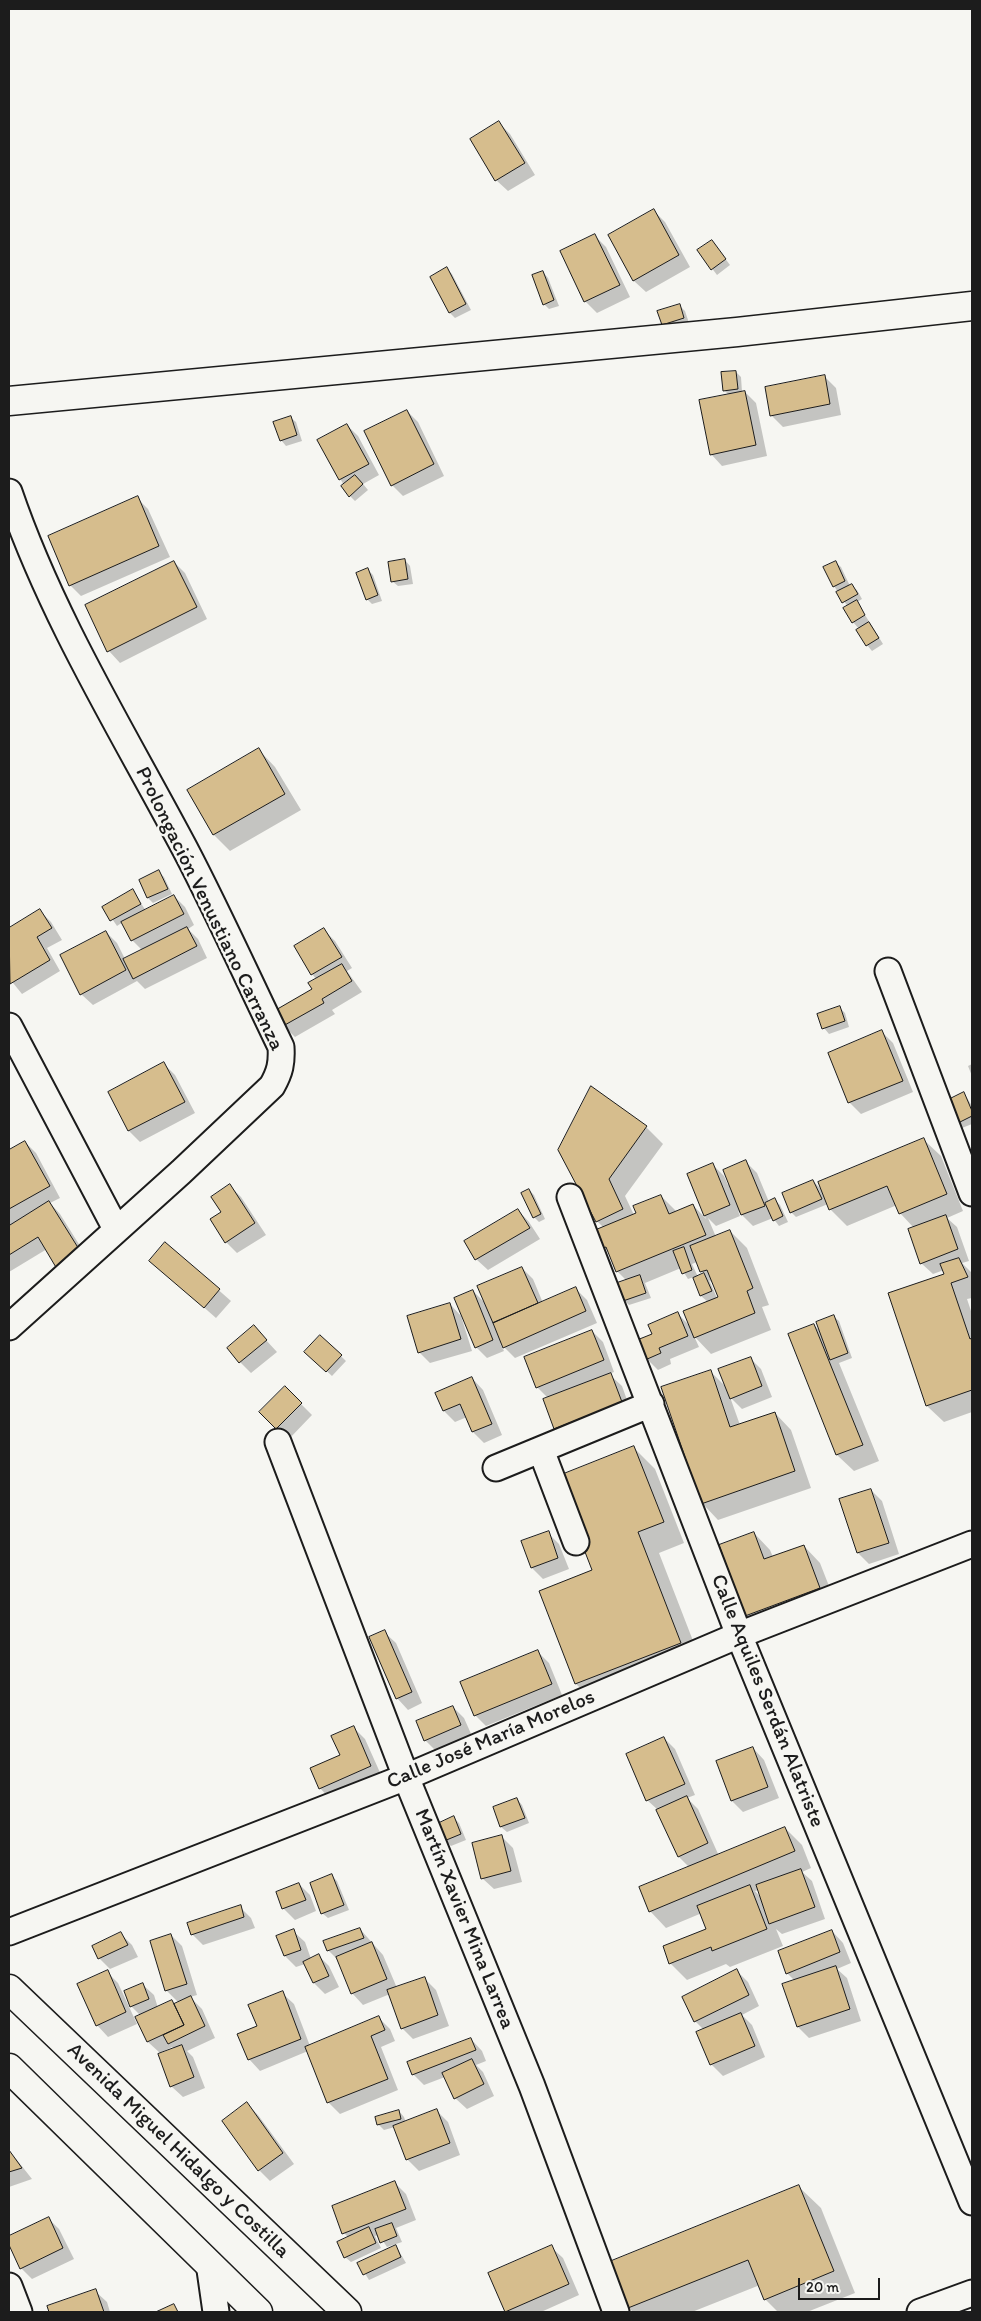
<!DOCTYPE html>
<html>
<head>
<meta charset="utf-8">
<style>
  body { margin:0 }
  #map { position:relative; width:981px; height:2321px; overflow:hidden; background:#f6f6f2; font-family:Itim,sans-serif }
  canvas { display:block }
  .frame { position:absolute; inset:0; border:10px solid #1c1c1c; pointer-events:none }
  .scale { position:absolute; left:798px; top:2278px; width:82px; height:22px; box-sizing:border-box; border:2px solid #1c1c1c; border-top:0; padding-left:6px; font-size:15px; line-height:18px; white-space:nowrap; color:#1c1c1c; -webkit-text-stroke:4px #f6f6f2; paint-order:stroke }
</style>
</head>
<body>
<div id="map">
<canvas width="981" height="2321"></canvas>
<div class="frame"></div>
<div class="scale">20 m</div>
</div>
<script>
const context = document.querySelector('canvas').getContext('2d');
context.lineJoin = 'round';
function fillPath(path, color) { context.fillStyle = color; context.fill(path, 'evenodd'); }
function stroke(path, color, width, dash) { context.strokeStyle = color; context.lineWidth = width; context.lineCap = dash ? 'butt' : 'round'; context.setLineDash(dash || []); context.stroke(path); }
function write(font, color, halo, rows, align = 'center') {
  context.font = font + ' Itim,sans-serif'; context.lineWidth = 4.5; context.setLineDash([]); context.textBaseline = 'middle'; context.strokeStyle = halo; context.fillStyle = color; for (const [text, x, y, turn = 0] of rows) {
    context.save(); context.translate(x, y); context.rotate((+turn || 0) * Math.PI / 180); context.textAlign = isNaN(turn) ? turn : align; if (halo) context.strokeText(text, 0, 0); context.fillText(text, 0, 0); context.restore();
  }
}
const shadow = new Path2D(`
  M499,123l11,11 25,41 -27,16 -12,-11 -24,-41z
  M654,211l11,11 25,45 -44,25 -12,-11 -25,-45z
  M595,236l11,11 24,50 -33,16 -12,-12 -23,-49z
  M712,241l18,24 -13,10 -18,-24z
  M447,269l5,5 19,36 -16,8 -5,-5 -19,-36z
  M543,272l5,6 11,28 -10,3 -5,-5z
  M679,305l6,6 4,12 -21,7 -5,-6z
  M736,372l5,5 1,15h3l11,11 11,53 -45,10 -11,-12 18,-59 -5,-5z
  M824,376l12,12 5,27 -58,12 -12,-12z
  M407,411l11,11 26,54 -41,20 -11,-11z
  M290,417l6,5 6,19 -16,5 -5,-6z
  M347,425l11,11 21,39 -16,9 5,6 -13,11 -5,-5 -31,-55z
  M137,498l11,11 22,48 -89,39 -11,-11z
  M405,560l5,6 3,18 -15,2 -6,-5z
  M174,562l11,11 22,46 -87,44 -11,-12 -23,-45z
  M835,562l6,5 9,19 7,4 5,9 -5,3 26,42 -11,7 -5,-6 -8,-16 -6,-7 -5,-15 -14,-21z
  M368,570l5,5 9,26 -10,3 -5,-5z
  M259,750l16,17 26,43 -71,41 -16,-16 -26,-45z
  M159,872l5,5 8,17 -19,9 -5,-5z
  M133,891l13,20 28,-15 11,11 9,18 -6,4 10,10 9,19 -62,31 -8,-8 -44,24 -12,-11 25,-62 11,11 8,16 17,-9 -10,-10 -9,-18 -6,4 -13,-19z
  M40,911l11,11 11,18 -15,8 13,23 -38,23 -13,-16v-49z
  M324,930l11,11 17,27 -5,3 15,21 -30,18 3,4 -40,23 -11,-11 -8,-15 37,-21 4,-10 -5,-6z
  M839,1007l6,6 4,14 -20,7 -5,-6z
  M882,1032l11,11 20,49 -52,22 -12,-12 -19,-48z
  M164,1064l11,11 20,38 -55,29 -11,-11 -20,-39z
  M972,1064v12l-4,-10z
  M964,1093l8,13v18l-10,4 -5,-5z
  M646,1127l17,17 -38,52 9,19 27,-19 16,16 16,-7 13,14 -18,-44 25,-10 11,11 4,9 18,-23 11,11 12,29 6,-2 5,5 8,17 -9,4 -6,-8 -20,8 -15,-15 2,5 -24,10 -8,-8 8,19 14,-6 17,17 22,57 -7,2 9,23 -60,24 -17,-18 5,11 -29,12 1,5 -13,6 -11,-11 6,-25 25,-20 12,12 18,-24 -7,-6 -7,-19 -6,2 -7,-11 -36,15 6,15 -22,7 -5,-5 3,-19 -10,-10 -7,-17 -6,-7v-19l-7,-7 -37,-71zM697,1262l7,12 -6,3 -6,-13zM709,1280l5,4 5,13 -2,1z
  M924,1140l17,16 22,55 -16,7 10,9 12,34 -7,2 10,10v25l-5,1 5,15v98l-28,10 -17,-16 18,-132 -1,-4 -11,4 -12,-11 -7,-35 -14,-15 -3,-8 -50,21 -17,-17 -2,-5 -32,13 -5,-5 22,-31 9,9z
  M25,1142l11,11 24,45 -10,5 10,11 32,51 -45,-16 -38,23v-121z
  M230,1186l11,11 25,38 -29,18 -11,-11 -14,-23 10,-6z
  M529,1190l5,5 11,24 -6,3 -5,-5z
  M518,1210l11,12 11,17 -52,31 -12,-11 -10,-17z
  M166,1244l65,57 -15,17 -65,-57z
  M522,1268l11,11 10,24 33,-14 11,11 10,23 -82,35 -15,-15 4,8 -17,7 -11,-11 -3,-56 13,13z
  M450,1304l11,12 11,35 -42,12 -11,-11z
  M833,1316l6,5 13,37 -13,5 40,98 -25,10 -17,-16 -48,-120 25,-10 8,8z
  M254,1327l23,25 -26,21 -11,-11z
  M592,1331l11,11 11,30 -5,2 13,12 10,28 -65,25 -12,-11 -6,-29 -12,-12z
  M320,1336l26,25 -14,15 -26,-24z
  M750,1358l11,11 11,28 -30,12 -12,-12 10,28 35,-12 16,17 20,58 -93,32 -16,-17 8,-132 17,17z
  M472,1378l11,12 19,45 -18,8 -11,-11 -6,-15 -12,5 -11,-11z
  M285,1388l27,27 -24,25 -27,-28z
  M634,1448l21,21 29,74 -25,10 43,111 -104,41 -22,-21 -35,-92 53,-21z
  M871,1490l11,11 17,53 -30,10 -11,-11z
  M548,1533l11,11 10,25 -26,10 -11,-11z
  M754,1533l16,17 3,7 31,-11 16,17 16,41 -73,28 -17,-17z
  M384,1632l12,11 26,60 -14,7 -11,-12z
  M538,1652l11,11 13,32 -76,31 -11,-11z
  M453,1707l11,11 8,18 -36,15 -11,-11z
  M354,1728l11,11 17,38 -51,23 -11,-12 21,-33z
  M664,1738l11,11 20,46 -8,3 11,11 21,47 66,-28 17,17 9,23 -9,4 10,9 13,38 -43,15 -6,-5 7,17 -53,21 -4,-3 -39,16 -17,-17 38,-33 -6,-17 -36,15 -16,-17 40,-43 -11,-11 -21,-47 -11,-10zM759,1890l3,9 -7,-8z
  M753,1748l11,12 15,38 -36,14 -11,-11 -15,-39z
  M517,1799l5,6 7,18 -22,9 -6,-5 -7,-19z
  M454,1818l5,5 7,17 -15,6 -6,-6z
  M502,1837l11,11 9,34 -28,7 -12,-11z
  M332,1876l5,5 12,29 -21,8 -6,-5z
  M299,1884l11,11 6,16 -21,9 -11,-11 -7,-16z
  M240,1907l11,11 4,10 -52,17 -11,-11z
  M360,1929l23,26 14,33 28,-9 11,11 13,36 -36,13 -11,-11 -12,-34 -27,11 -11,-12 -13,-32 -11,-11z
  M293,1931l12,11 6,17 7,-4 11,11 10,21 -14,7 -11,-11 -9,-19 -9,3 -11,-11 -7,-19z
  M832,1931l11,12 8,20 -14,6 10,9 14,43 -52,17 -11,-11 -14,-43 11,-3 -8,-8z
  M121,1934l11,11 6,12 -28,12 -11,-11z
  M171,1935l11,11 15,49 -7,2 12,12 13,29 -28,13 6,6 12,31 -22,9 -12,-11 4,-37 -3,-2 -12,6 -12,-11 -11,-24 4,-2 -12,-12 13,-20 12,11 4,13 14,-7 3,4 4,-2 -13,-13z
  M737,1971l11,11 11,24 -17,9 10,10 13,32 -42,19 -12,-12 -7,-34 -9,-9z
  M107,1972l11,11 19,41 -29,13 -11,-12z
  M282,1993l12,11 16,42 69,-28 11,11 5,12 -14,6 17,43 -58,24 -11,-11 -21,-52 -48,20 -11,-12z
  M471,2039l11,12 4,10 -10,4 7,7 11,24 -27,13 -12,-11 -10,-21 -21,8 -11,-11z
  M247,2104l11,11 36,49 -24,17 -11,-11z
  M436,2110l12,12 12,33 -41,16 -12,-12 -12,-32 -11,3 -6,-6 21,-13 5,6 2,6z
  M9,2152l8,8 15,19 -23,8z
  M395,2183l11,11 10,26 -20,8 6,14 -15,5 -8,-12 -4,1 6,12 -30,14 -6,-5 4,-19 -5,-5z
  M799,2187l22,21 34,85 -48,19h-29l-13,-13 -5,-14 -68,27h-59l-4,-4 -18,-45z
  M48,2218l11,11 15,30 -42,20 -11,-11 -12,-25v-5z
  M396,2246l10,17 -37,17 -10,-16z
  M551,2247l12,11 16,37 -38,17h-34z
  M95,2291l12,11 3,10h-59l-2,-5z`);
const building = new Path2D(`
  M499,121l26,42 -30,18 -25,-42z
  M654,209l25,46 -46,26 -25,-46z
  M595,234l25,51 -36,17 -24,-51z
  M712,240l14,19 -15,11 -14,-20z
  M447,267l19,37 -17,9 -19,-36z
  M543,271l11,29 -11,5 -11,-30z
  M680,304l4,14 -22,7 -5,-14z
  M736,371l2,18 -15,2 -2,-19z
  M825,375l5,29 -60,12 -5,-29z
  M745,391l11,54 -46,10 -11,-55z
  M407,410l27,54 -43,22 -27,-55z
  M291,416l6,19 -17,6 -7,-19z
  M347,424l22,40 -30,16 -22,-40z
  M355,475l8,9 -14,13 -8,-11z
  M138,496l21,50 -90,40 -21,-50z
  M405,559l3,20 -17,3 -3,-20z
  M174,561l23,46 -90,45 -22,-47z
  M836,561l9,20 -12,6 -10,-20z
  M368,568l10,27 -12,5 -10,-27z
  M852,584l6,10 -16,9 -6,-11z
  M857,600l8,15 -13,8 -9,-15z
  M869,622l10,16 -13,8 -10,-16z
  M259,748l26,46 -72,41 -26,-45z
  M159,870l9,19 -21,9 -8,-18z
  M133,889l8,15 -31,17 -8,-14z
  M174,895l10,19 -53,27 -10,-19z
  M40,909l12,19 -15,9 13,23 -40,24 -1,-56z
  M187,927l10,19 -64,33 -10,-20z
  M324,928l18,29 -31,18 -17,-29z
  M106,931l20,39 -46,25 -20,-40z
  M342,964l10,17 -30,18 2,4 -41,23 -9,-15 38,-22 -4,-6z
  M840,1006l5,15 -23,8 -5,-15z
  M882,1030l21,51 -55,22 -20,-50z
  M164,1062l21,40 -57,29 -20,-39z
  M591,1086l56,40 -38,53 14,30 -27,13 -38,-72z
  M964,1092l8,19v5l-16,8 -10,-23z
  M924,1138l23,56 -48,20 -12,-28 -58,24 -11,-28z
  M25,1141l25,45 -41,23v-59z
  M746,1160l19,46 -24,9 -18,-45z
  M713,1163l17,42 -26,11 -17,-42z
  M813,1180l9,19 -32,14 -8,-20z
  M230,1184l25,39 -30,20 -15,-24 11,-7 -10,-15z
  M529,1189l12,25 -8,4 -12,-25z
  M661,1195l8,19 24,-10 13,31 -90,37 -10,-25 -3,1 -8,-18 41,-17 -3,-7z
  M775,1198l8,18 -10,5 -8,-18z
  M49,1201l33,53 -25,15 -19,-32 -29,18v-29z
  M518,1209l12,19 -55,32 -11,-19z
  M946,1215l12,34 -38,15 -12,-35z
  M730,1230l23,58 -6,3 8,22 -61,25 -11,-27 35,-14 -11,-27 -7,2 -10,-26z
  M165,1242l55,47 -16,19 -55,-47z
  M684,1247l8,23 -10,4 -9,-23z
  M959,1258l9,19 -17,6 19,56 2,-1v52l-46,16 -38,-113 56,-19 -4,-10z
  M522,1267l16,36 -45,20 -16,-37z
  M704,1273l8,18 -12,5 -7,-18z
  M640,1275l6,18 -23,8 -6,-18z
  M576,1287l10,24 -83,37 -10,-25z
  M473,1290l20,50 -18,8 -21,-50z
  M450,1303l11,36 -43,14 -11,-37z
  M678,1312l10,24 -29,12 2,5 -16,7 -8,-20 15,-6 -4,-9z
  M834,1315l14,38 -18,7 -14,-38z
  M814,1324l49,121 -27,10 -48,-121z
  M254,1325l13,15 -28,23 -12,-15z
  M592,1330l12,30 -68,28 -12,-31z
  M320,1335l22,20 -16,17 -22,-20z
  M751,1357l11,29 -32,13 -12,-30z
  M711,1370l19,57 45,-15 20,59 -94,33 -40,-117z
  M611,1373l11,29 -68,27 -11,-30z
  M472,1377l20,47 -20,8 -12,-28 -17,7 -8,-18z
  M285,1386l17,17 -26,26 -17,-17z
  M634,1446l30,76 -26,10 43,111 -106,41 -36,-93 53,-21 -36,-93z
  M871,1489l18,54 -32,10 -18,-54z
  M549,1531l9,27 -27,10 -10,-27z
  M754,1532l10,27 40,-14 16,43 -75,28 -26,-71z
  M385,1630l27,62 -16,7 -27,-62z
  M538,1650l14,34 -78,32 -14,-34z
  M453,1706l8,19 -37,16 -8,-20z
  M354,1726l17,40 -52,23 -9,-21 30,-13 -9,-19z
  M664,1737l21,47 -39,17 -20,-47z
  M753,1747l15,40 -37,14 -15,-40z
  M687,1796l21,47 -30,14 -22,-47z
  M517,1798l8,20 -25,9 -7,-20z
  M454,1816l7,18 -17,7 -7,-17z
  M785,1827l10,24 -146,61 -10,-25z
  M502,1835l9,36 -30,8 -9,-36z
  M801,1869l14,38 -46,17 -13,-39z
  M332,1874l12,31 -23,9 -11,-31z
  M299,1883l7,17 -24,9 -6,-17z
  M750,1885l17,44 -55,22 -1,-4 -42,17 -6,-18 43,-17 -9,-23z
  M241,1905l3,12 -53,18 -4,-12z
  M360,1928l4,10 -37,13 -4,-10z
  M294,1929l7,21 -17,6 -8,-20z
  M832,1930l8,22 -54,22 -8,-23z
  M121,1932l7,13 -30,14 -6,-13z
  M171,1934l16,50 -22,7 -15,-50z
  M372,1942l15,37 -36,15 -15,-37z
  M319,1954l10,22 -16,7 -10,-21z
  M836,1966l14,43 -53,18 -15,-43z
  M737,1969l12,26 -55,27 -12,-25z
  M108,1970l18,42 -30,14 -19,-42z
  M425,1977l13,38 -37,14 -14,-39z
  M143,1983l6,16 -19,8 -6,-16z
  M283,1991l18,48 -53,21 -11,-26 20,-8 -9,-21z
  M191,1996l14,30 -37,18 -5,-9 21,-10 -10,-21z
  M172,2000l12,25 -37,17 -12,-25z
  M741,2013l14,33 -45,19 -14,-33z
  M379,2016l6,14 -14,6 17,43 -61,24 -22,-56z
  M471,2038l5,12 -64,25 -5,-13z
  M182,2045l12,32 -24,10 -12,-33z
  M472,2059l12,25 -30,15 -12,-26z
  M247,2102l36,51 -25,18 -36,-50z
  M437,2109l13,34 -44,17 -13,-34z
  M399,2110l2,9 -24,6 -2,-8z
  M9,2150l13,18 -13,4z
  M395,2181l11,28 -64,25 -10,-28z
  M799,2185l35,86 -70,29 -16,-40 -120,48 -19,-46z
  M49,2217l14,31 -43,21 -11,-24v-9z
  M392,2223l5,13 -17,7 -5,-14z
  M369,2227l7,16 -32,15 -7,-16z
  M396,2245l5,12 -38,18 -6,-12z
  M552,2245l17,39 -64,28 -17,-39z
  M96,2289l8,23h-55l-2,-6z
  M174,2304l4,8h-22z`);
const minor = new Path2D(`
  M9,492c43,126 114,240 176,357 34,65 64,132 96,198 1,16 -1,25 -9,39l-91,86 -172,155
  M888,971l84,222
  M9,1026l107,203
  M570,1197l169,438 233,567
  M278,1442l128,335 126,309 84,226
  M541,1450l35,92
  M496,1468l155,-64
  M9,1932l397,-155 333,-142 233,-91
  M209,2263l7,49
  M9,2286l10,26
  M920,2312l52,-19`);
const tertiary = new Path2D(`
  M9,401l728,-69 235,-26`);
const secondary = new Path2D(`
  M9,1989l338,323
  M9,2068l249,244`);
const streetNames = [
  ["Prolongación Venustiano Carranza",209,909,64],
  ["Calle Aquiles Serdán Alatriste",767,1701,68],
  ["Calle José María Morelos",491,1740,-23],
  ["Martín Xavier Mina Larrea",464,1919,68],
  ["Avenida Miguel Hidalgo y Costilla",178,2151,44]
];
fillPath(shadow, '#0003');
fillPath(building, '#d6bd8d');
stroke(building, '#1c1c1c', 1);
stroke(minor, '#1c1c1c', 29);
stroke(tertiary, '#1c1c1c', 31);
stroke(secondary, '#1c1c1c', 31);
stroke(minor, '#f6f6f2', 25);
stroke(tertiary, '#f6f6f2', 28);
stroke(secondary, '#f6f6f2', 28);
write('21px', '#1c1c1c', '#f6f6f2', streetNames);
</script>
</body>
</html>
